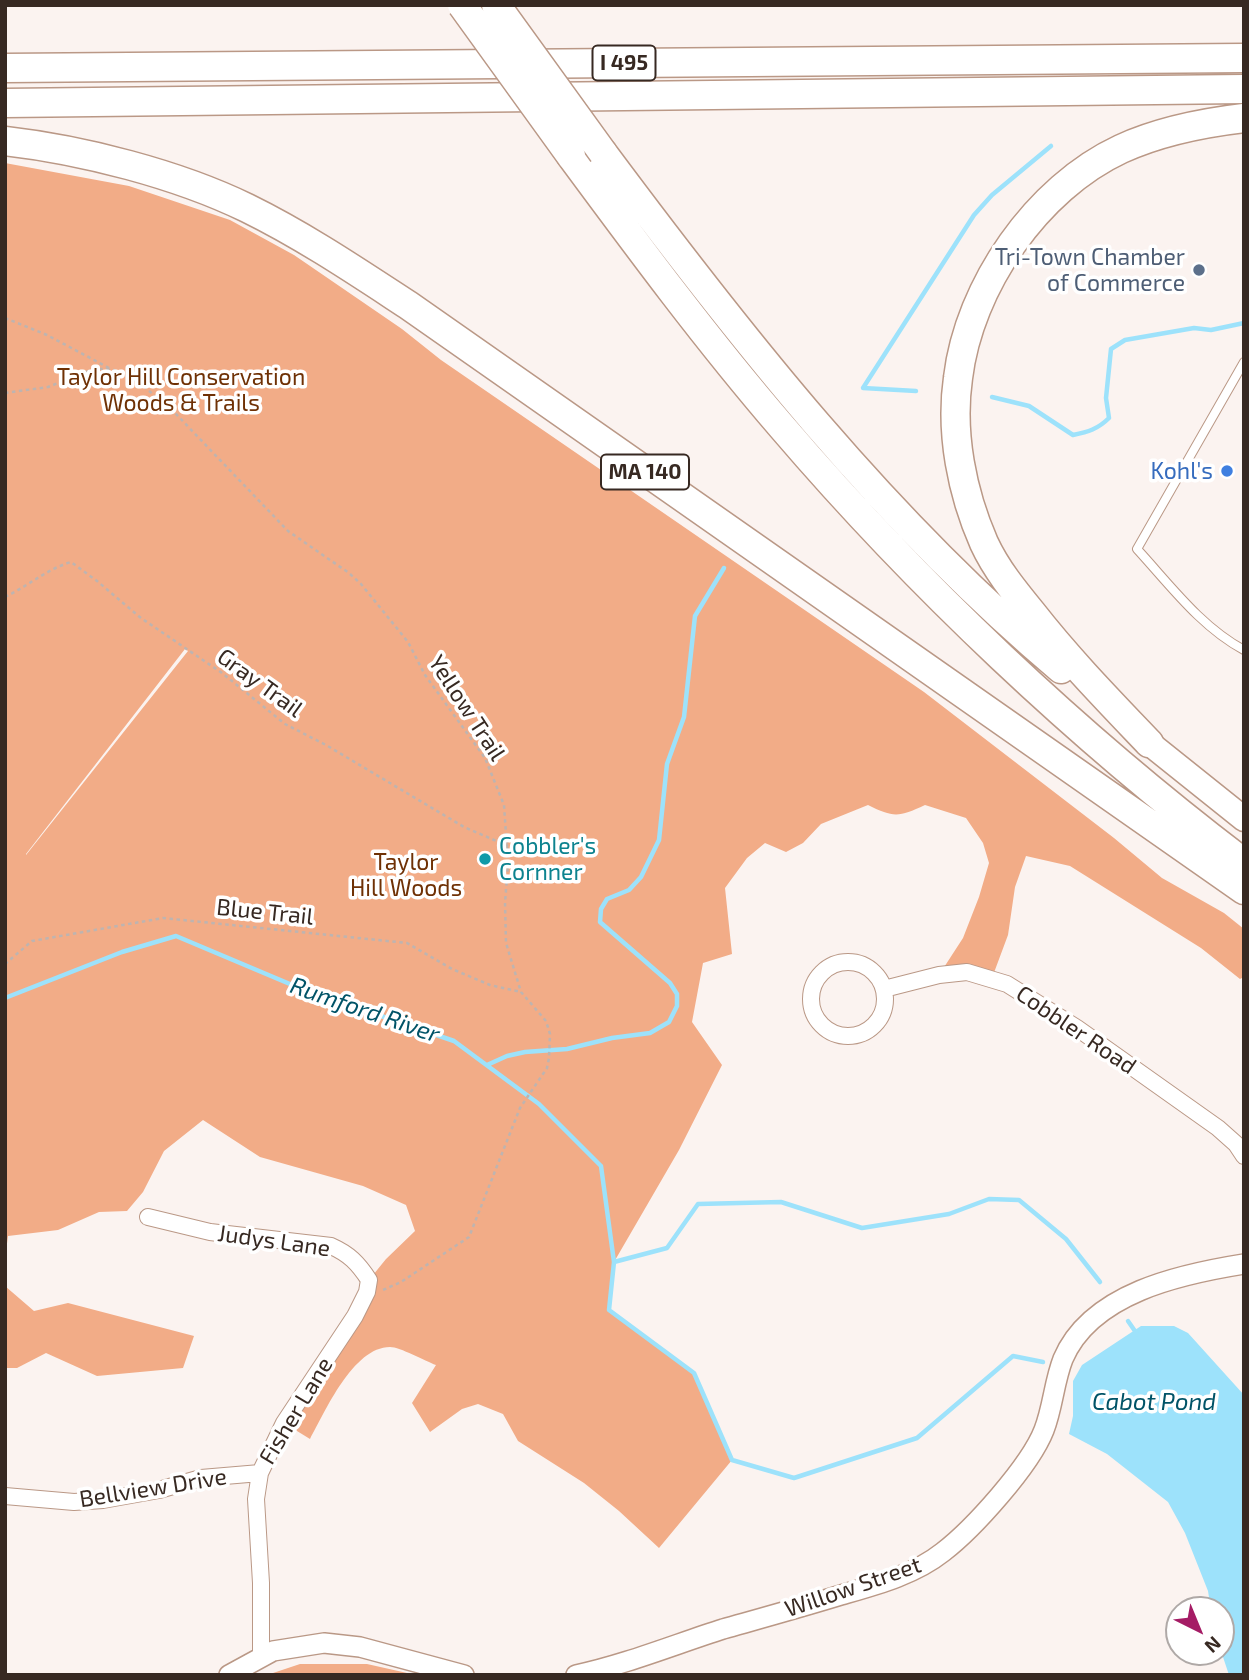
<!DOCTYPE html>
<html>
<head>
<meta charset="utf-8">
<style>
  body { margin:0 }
  #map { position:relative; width:1249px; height:1680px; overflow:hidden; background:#fbf3f0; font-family:"Exo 2",sans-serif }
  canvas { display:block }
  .frame { position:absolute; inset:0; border:7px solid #372922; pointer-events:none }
  .north { position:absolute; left:1165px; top:1596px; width:70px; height:70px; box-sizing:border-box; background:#fff; border:2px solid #afa9a7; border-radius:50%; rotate:137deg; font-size:19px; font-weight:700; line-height:28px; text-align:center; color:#372922 }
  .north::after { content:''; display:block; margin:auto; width:24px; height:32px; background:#a51c65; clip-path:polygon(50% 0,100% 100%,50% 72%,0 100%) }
</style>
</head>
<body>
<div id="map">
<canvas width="1249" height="1680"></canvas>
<div class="frame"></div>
<div class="north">N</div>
</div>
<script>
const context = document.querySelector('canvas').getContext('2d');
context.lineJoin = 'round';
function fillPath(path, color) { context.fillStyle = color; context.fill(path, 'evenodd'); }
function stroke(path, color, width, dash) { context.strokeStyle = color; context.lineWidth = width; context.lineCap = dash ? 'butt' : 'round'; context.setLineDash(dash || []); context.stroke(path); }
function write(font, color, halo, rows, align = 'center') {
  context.font = font + ' "Exo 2",sans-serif'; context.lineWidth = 7; context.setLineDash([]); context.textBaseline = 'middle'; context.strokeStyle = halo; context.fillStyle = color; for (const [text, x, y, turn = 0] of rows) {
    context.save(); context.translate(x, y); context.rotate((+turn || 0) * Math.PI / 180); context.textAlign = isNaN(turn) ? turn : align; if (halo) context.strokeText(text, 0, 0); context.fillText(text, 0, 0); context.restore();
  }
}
const forest = new Path2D(`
  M5,163l124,23 101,34 64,35 108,74 39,31 483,332 190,146 48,40 62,35 20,16v48l-4,2 -39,-31 -131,-82 -44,-10 -11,31 -7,48 -16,43 -53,-3 24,-37 16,-41 10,-34 -6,-20 -17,-25 -41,-13c-26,12 -31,13 -57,0l-47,19 -18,19 -17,9 -21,-9 -18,15 -22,30 7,66 -29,9 -11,59 30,43 -43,85 -65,112 -5,48 85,63 38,87 -73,88 -40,-37 -35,-28 -66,-42 -15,-27 -25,-10 -16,5 -32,23 -18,-29 24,-38c-11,-4 -36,-18 -46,-18 -37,0 -65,65 -80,92l-26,-16 85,-143 17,-21 29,-28 -9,-26 -43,-19 -103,-29 -57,-37 -39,31 -21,41 -16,19 -28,1 -41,18 -50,6 -3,23zM185,649l3,2 -162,204v-1z
  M5,1286l29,25 34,-8 126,33 -11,32 -86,8 -51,-23 -29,15h-12z
  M300,1664h67l49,11h-149z`);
const water = new Path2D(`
  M1141,1326h33l14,7 56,62v280h-15l-8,-24v-41h-10l-3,-19 -23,-58 -17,-31 -61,-48 -38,-20 4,-18v-35l9,-16z`);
const stream = new Path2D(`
  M916,391l-53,-3 111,-173 18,-20 59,-49
  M992,397l37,9 44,29c15,-3 25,-6 36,-17l-3,-20 5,-49 14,-9 69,-12 17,2 33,-7
  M5,998l117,-46 54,-16 121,51 157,54 85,63 62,62 13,96 -5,48 85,63 38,87 62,18 123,-40 96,-82 30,6
  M487,1065l20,-9 18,-4 42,-3 45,-11 38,-5 19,-11 8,-16v-12l-7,-11 -70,-61 1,-13 6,-10 22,-9 12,-13 18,-37 8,-76 17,-47 11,-101 29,-48
  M614,1262l53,-14 31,-44 83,-2 81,26 87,-14 40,-15 30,1 47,39 34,43
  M1128,1321l9,13`);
const path = new Path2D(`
  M5,318l42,17 62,33
  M5,393l43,-6 46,-18h18l29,15 35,30 112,117 61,42 12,11 47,58 17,33 60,83 19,47 4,59 -3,39 1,40 15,49 25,29 4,13 -1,24 -2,10 -27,40 -51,129 -68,45 -18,8
  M5,597c23,-11 42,-28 66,-35l26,19 44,37 81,55 63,51 41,21 138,82 44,19
  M5,964l27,-23 131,-23 244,25 45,26 38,16 31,7`);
const service = new Path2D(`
  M1244,362l-107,187c33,36 64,78 107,101`);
const minor = new Path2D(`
  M811 999a37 37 0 1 1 74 0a37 37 0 1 1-74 0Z
  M884,989l55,-14 28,-3 40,12 70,44 141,100 18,16 8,12
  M148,1217l62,15 121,14c18,8 27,17 38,34l-2,12 -12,24 -71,107 -24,50 -4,26 5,84v74
  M5,1496l69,6 29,-2 56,-10 42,-12 59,-5`);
const tertiary = new Path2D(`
  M229,1675l44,-24 51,-8 36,4 104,28
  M576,1675c48,-10 100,-31 147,-46 39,-11 79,-22 118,-34 35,-10 73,-20 102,-43 30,-23 87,-86 101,-122 9,-23 10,-48 19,-71 28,-66 118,-85 181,-95`);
const trunk = new Path2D(`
  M1149,743l95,76`);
const motorway = new Path2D(`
  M5,68l1239,-10
  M5,103l1239,-14
  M5,141c78,9 172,33 242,67 57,28 109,63 161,97l836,585
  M603,153c137,184 281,367 458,516
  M571,156c68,92 136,184 211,271 136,159 296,310 462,436
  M1149,743c-41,-43 -81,-84 -117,-130 -18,-22 -36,-44 -48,-70 -22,-50 -34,-110 -26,-165 11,-92 79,-190 163,-229 39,-18 80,-26 123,-31`);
const motorwayBridge = new Path2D(`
  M462,5l109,151
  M496,5l107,148`);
const markers = [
  [1199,270,7,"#5c6f8a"],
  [1227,471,7,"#3f7fe0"],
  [485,859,7,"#0f9aa8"]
];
const shields = [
  [624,63,63],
  [645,472,88]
];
const shieldNames = [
  ["I 495",624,63],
  ["MA 140",645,472]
];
const serviceNames = [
  ["Tri-Town Chamber",1185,257],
  ["of Commerce",1185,283]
];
const parkNames = [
  ["Taylor Hill Conservation",181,377],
  ["Woods & Trails",181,403],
  ["Taylor",406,862],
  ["Hill Woods",406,888]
];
const shopNames = [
  ["Kohl's",1213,471]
];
const streetNames = [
  ["Gray Trail",260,683,36],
  ["Yellow Trail",467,708,57],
  ["Blue Trail",265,912,6],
  ["Cobbler Road",1076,1030,34],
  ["Judys Lane",274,1241,8],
  ["Fisher Lane",296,1411,-59],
  ["Bellview Drive",153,1488,-9],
  ["Willow Street",853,1587,-19]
];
const cultureNames = [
  ["Cobbler's",499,846],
  ["Cornner",499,872]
];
const waterNames = [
  ["Rumford River",365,1010,19],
  ["Cabot Pond",1154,1402]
];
fillPath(forest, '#f2ac87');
fillPath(water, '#9de2fb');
stroke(stream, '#9de2fb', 4.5);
stroke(service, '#ba9886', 10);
stroke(minor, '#ba9886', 18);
stroke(tertiary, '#ba9886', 22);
stroke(trunk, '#ba9886', 27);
stroke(motorway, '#ba9886', 31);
stroke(path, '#beb4b0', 2.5, [3.5, 3.5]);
stroke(service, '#fff', 8);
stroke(minor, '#fff', 16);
stroke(tertiary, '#fff', 19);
stroke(trunk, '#fff', 24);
stroke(motorway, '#fff', 28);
stroke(motorwayBridge, '#ba9886', 31, []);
stroke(motorwayBridge, '#fff', 28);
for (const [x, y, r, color] of markers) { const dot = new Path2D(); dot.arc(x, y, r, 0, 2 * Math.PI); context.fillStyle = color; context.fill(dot); stroke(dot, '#fff', 2.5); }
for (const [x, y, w] of shields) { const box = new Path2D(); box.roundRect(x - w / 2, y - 17.5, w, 35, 5); context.fillStyle = '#fff'; context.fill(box); stroke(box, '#372922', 2); }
write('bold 21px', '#372922', null, shieldNames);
write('23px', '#4e5e75', '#fff', serviceNames, 'right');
write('23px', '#6f3105', '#fff', parkNames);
write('23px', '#366cbe', '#fff', shopNames, 'right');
write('23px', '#372922', '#fff', streetNames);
write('23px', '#0d838f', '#fff', cultureNames, 'left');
write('italic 24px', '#005367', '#fff', waterNames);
</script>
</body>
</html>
